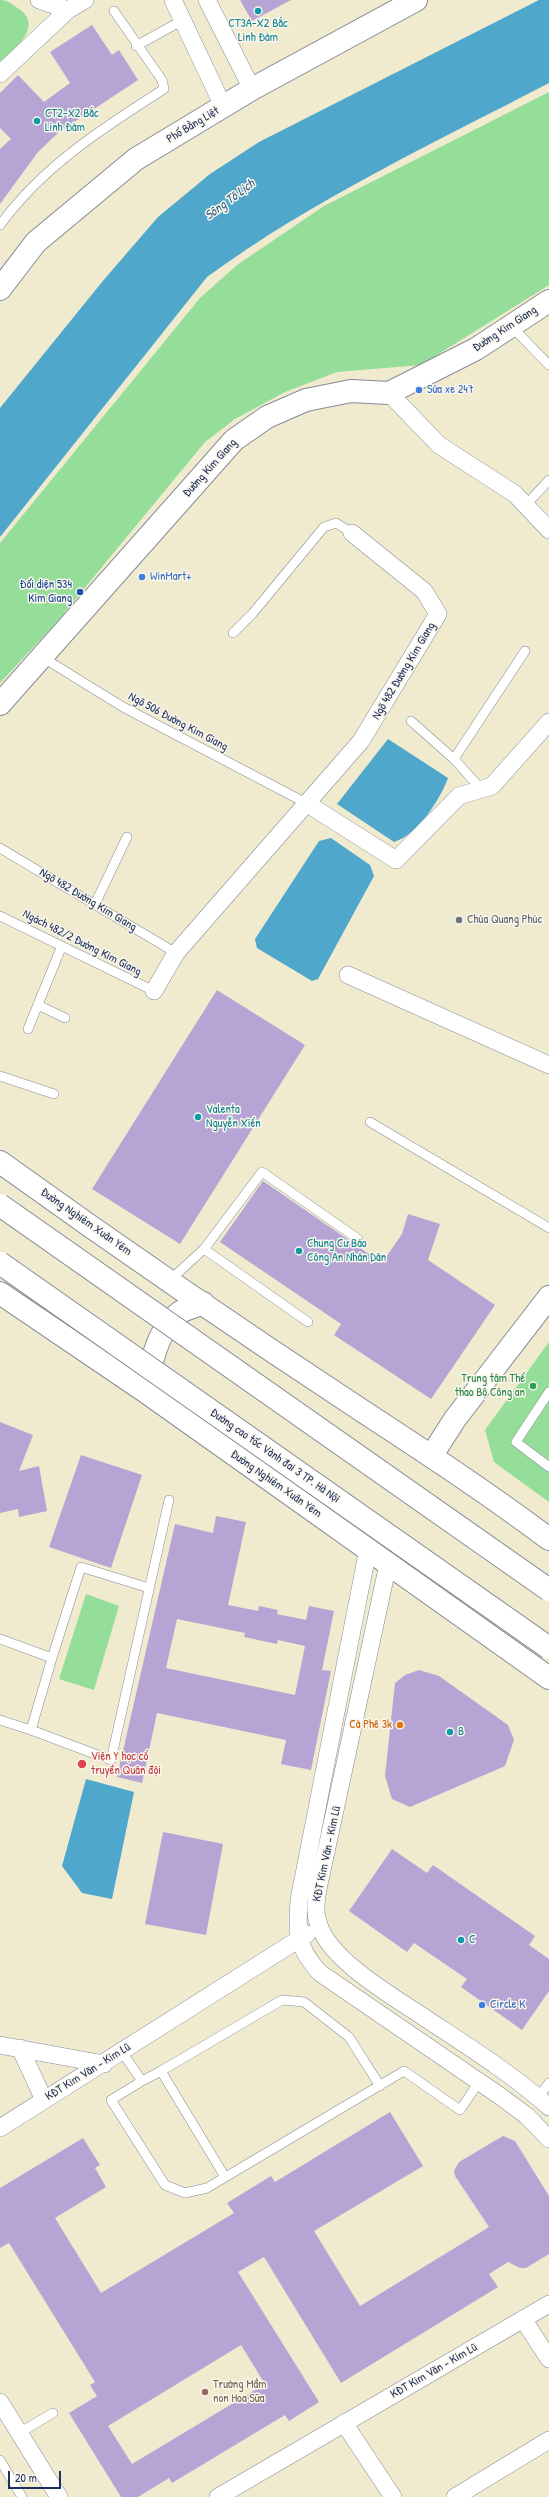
<!DOCTYPE html>
<html>
<head>
<meta charset="utf-8">
<style>
  body { margin:0 }
  #map { position:relative; width:549px; height:2497px; overflow:hidden; background:#f0eacf; font-family:"Patrick Hand",sans-serif }
  canvas { display:block }
  .scale { position:absolute; left:8px; top:2471px; width:53px; height:18px; box-sizing:border-box; border:2px solid #1b2f5e; border-top:0; padding-left:5px; font-size:12px; line-height:14px; white-space:nowrap; color:#1b2f5e; -webkit-text-stroke:3px #fbf7ec; paint-order:stroke }
</style>
</head>
<body>
<div id="map">
<canvas width="549" height="2497"></canvas>
<div class="scale">20 m</div>
</div>
<script>
const context = document.querySelector('canvas').getContext('2d');
context.lineJoin = 'round';
function fillPath(path, color) { context.fillStyle = color; context.fill(path, 'evenodd'); }
function stroke(path, color, width, dash) { context.strokeStyle = color; context.lineWidth = width; context.lineCap = dash ? 'butt' : 'round'; context.setLineDash(dash || []); context.stroke(path); }
function write(font, color, halo, rows, align = 'center') {
  context.font = font + ' "Patrick Hand",sans-serif'; context.lineWidth = 3; context.setLineDash([]); context.textBaseline = 'middle'; context.strokeStyle = halo; context.fillStyle = color; for (const [text, x, y, turn = 0] of rows) {
    context.save(); context.translate(x, y); context.rotate((+turn || 0) * Math.PI / 180); context.textAlign = isNaN(turn) ? turn : align; if (halo) context.strokeText(text, 0, 0); context.fillText(text, 0, 0); context.restore();
  }
}
const green = new Path2D(`
  M0,0c8,0 13,5 19,9 25,17 -5,41 -19,53z
  M549,92v193l-128,80 -84,7 -52,20 -50,27 -30,23 -150,182 -55,59v-140l200,-245 37,-33 87,-59z
  M549,1342v160l-55,-40 -9,-32z
  M86,1594l33,12 -25,84 -35,-11z`);
const water = new Path2D(`
  M539,0h10v83c-117,61 -235,116 -342,194l-207,260v-129l102,-126 56,-65 52,-43 49,-32z
  M388,739l60,39c-8,22 -31,57 -54,64l-57,-38z
  M331,838l39,27 4,11 -56,103 -6,2 -55,-33 -2,-9 64,-98z
  M86,1779l48,13 -22,107 -30,-6 -20,-27z`);
const building = new Path2D(`
  M240,0h51l-39,21z
  M92,25l20,30 7,-5 19,30 -79,52 -21,20 -38,52v-55l11,-10 -11,-11v-35l18,-18 26,27 26,-19 -20,-31z
  M217,990l88,55 -125,199 -88,-55z
  M263,1181l119,82 20,-29 6,-20 32,10 -12,36 67,45 -64,94 -97,-64 7,-11 -121,-82z
  M0,1422l33,13 -14,36 20,-5 8,45 -28,6 -1,-8 -18,4z
  M81,1455l61,20 -31,93 -62,-21z
  M216,1516l30,6 -18,83 30,6 1,-5 19,4 -1,4 29,6 3,-14 25,5 -12,59 9,1 -20,99 -30,-6 5,-24 -129,-27 -15,70 -25,-6 58,-253 38,9zM177,1619l68,14 -1,4 33,7 1,-4 27,6 -10,49 -129,-27z
  M419,1670l20,6 69,49 6,15 -9,26 -95,41 -18,-8 -7,-23 10,-93 10,-8z
  M163,1832l60,12 -17,91 -61,-11z
  M392,1849l35,24 6,-8 102,71 -6,9 20,14v32l-27,39 -61,-43 6,-8 -53,-36 -7,9 -58,-41z
  M390,2112l33,54 -109,65 46,75 129,-79 -34,-51 -1,-5 5,-9 44,-26 12,5 34,55v58l-23,14h-6l-12,-6 -19,12 9,13 -157,96 -77,-126 -26,15 81,130 -30,19 -4,-6 -113,68 -3,-5 -31,19h-17l-52,-84 28,-17 -7,-11 5,-3 -86,-139 -9,5v-60l83,-50 17,27 -5,3 11,19 -51,31 46,75 133,-80 -7,-10 44,-27 4,6zM241,2345l24,39 -133,80 -24,-38z`);
const lane = new Path2D(`
  M136,46l47,-26
  M0,225c43,-59 103,-97 164,-136l-2,-9 -48,-69
  M511,326l38,39
  M525,506l24,-26
  M233,633l20,-20 71,-86 12,-4 16,10
  M42,657l81,50 183,96
  M411,721l43,38
  M481,789l-27,-30 71,-108
  M0,848l176,105
  M95,904l32,-67
  M0,916l154,75
  M38,1005l27,13
  M28,1029l33,-81
  M0,1076l54,18
  M370,1122l179,106
  M170,1280l34,-31
  M308,1322l-104,-73 58,-77 96,67
  M549,1392l-33,50 33,25
  M0,1639l52,19 29,-91 68,21
  M52,1658l-21,72 80,30 58,-260
  M0,1720l31,10
  M122,2052l20,29 -31,19 54,85 20,8 22,-5 197,-117 56,39 19,-28
  M161,2071l121,-71 22,2 45,35 31,49
  M142,2081l19,-10 64,106
  M538,2098l11,-15
  M19,2433l34,-20
  M0,2460l22,37`);
const street = new Path2D(`
  M39,0l29,10
  M173,0l50,106
  M207,0l45,89
  M0,74l68,-64 17,-10
  M389,393l50,52 76,49 34,36
  M306,803l90,57 63,-64 33,-10 57,-64
  M348,975l201,90
  M154,991l22,-38 185,-212 77,-127 -14,-23 -72,-58
  M368,1549l-69,351c-2,33 -3,47 21,73l180,123 27,20 22,23
  M388,1564l-70,325c-2,13 -4,24 1,36 12,37 77,73 109,95 41,27 84,54 121,87
  M0,2045l104,19
  M20,2048l24,52
  M0,2128l307,-194
  M523,2319l26,40
  M0,2402l59,95
  M344,2423l49,74
  M218,2497l331,-193
  M455,2497l94,-57`);
const secondary = new Path2D(`
  M0,289l36,-47 100,-83 116,-70 164,-89
  M0,704l234,-264 33,-23 39,-17 45,-9 38,2 87,-44 73,-48
  M432,1455l23,-36 94,-122`);
const primary = new Path2D(`
  M0,1162c118,85 239,168 361,248 64,42 127,83 188,129
  M0,1293l146,99 403,286
  M147,1386c4,-26 12,-60 35,-75 6,-3 15,-5 21,-8`);
const highwayBridge = new Path2D(`
  M0,1205l549,385
  M0,1263l549,385`);
const markers = [
  [258,11,4,"#0f9aa8"],
  [37,121,4,"#0f9aa8"],
  [419,390,4,"#3f7fe0"],
  [142,577,4,"#3f7fe0"],
  [80,592,4,"#1a4fb4"],
  [459,920,4,"#6b7280"],
  [198,1117,4,"#0f9aa8"],
  [299,1251,4,"#0f9aa8"],
  [533,1386,4,"#2e9e5b"],
  [400,1725,4,"#e8710a"],
  [450,1732,4,"#0f9aa8"],
  [82,1764,5,"#e0444e"],
  [461,1940,4,"#0f9aa8"],
  [482,2005,4,"#3f7fe0"],
  [205,2392,4,"#8d6e63"]
];
const cultureNames = [
  ["CT3A-X2 Bắc",258,24,"center"],
  ["Linh Đàm",258,38,"center"],
  ["CT2-X2 Bắc",45,114],
  ["Linh Đàm",45,128],
  ["Valenta",206,1110],
  ["Nguyễn Xiển",206,1124],
  ["Chung Cư Báo",307,1244],
  ["Công An Nhân Dân",307,1258],
  ["B",458,1732],
  ["C",469,1940]
];
const streetNames = [
  ["Phố Bằng Liệt",193,125,-31],
  ["Đường Kim Giang",505,329,-33],
  ["Đường Kim Giang",210,468,-48],
  ["Ngõ 482 Đường Kim Giang",404,671,-59],
  ["Ngõ 506 Đường Kim Giang",178,722,28],
  ["Ngõ 482 Đường Kim Giang",88,900,31],
  ["Ngách 482/2 Đường Kim Giang",82,943,27],
  ["Đường Nghiêm Xuân Yêm",86,1222,35],
  ["Đường cao tốc Vành đai 3 TP. Hà Nội",275,1456,35],
  ["Đường Nghiêm Xuân Yêm",276,1484,35],
  ["KĐT Kim Văn - Kim Lũ",327,1854,-78],
  ["KĐT Kim Văn - Kim Lũ",88,2072,-32],
  ["KĐT Kim Văn - Kim Lũ",434,2371,-30]
];
const shopNames = [
  ["Sửa xe 247",427,390],
  ["WinMart+",150,577],
  ["Circle K",490,2005]
];
const transitNames = [
  ["Đối diện 534",72,585],
  ["Kim Giang",72,599]
];
const worshipNames = [
  ["Chùa Quang Phúc",467,920]
];
const leisureNames = [
  ["Trung tâm Thể",525,1379],
  ["thao Bộ Công an",525,1393]
];
const foodNames = [
  ["Cà Phê 3k",392,1725]
];
const healthNames = [
  ["Viện Y học cổ",91,1757],
  ["truyền Quân đội",91,1771]
];
const educationNames = [
  ["Trường Mầm",213,2385],
  ["non Hoa Sữa",213,2399]
];
const waterNames = [
  ["Sông Tô Lịch",230,200,-37]
];
fillPath(green, '#95de99');
fillPath(water, '#4fa7cc');
fillPath(building, '#b6a5d4');
stroke(lane, '#868c96', 10);
stroke(street, '#868c96', 18);
stroke(secondary, '#868c96', 24);
stroke(primary, '#868c96', 24);
stroke(lane, '#fff', 9);
stroke(street, '#fff', 17);
stroke(secondary, '#fff', 22);
stroke(primary, '#fff', 22);
stroke(highwayBridge, '#868c96', 24, []);
stroke(highwayBridge, '#fff', 22);
for (const [x, y, r, color] of markers) { const dot = new Path2D(); dot.arc(x, y, r, 0, 2 * Math.PI); context.fillStyle = color; context.fill(dot); stroke(dot, '#fbf7ec', 1.5); }
write('12px', '#0d838f', '#fbf7ec', cultureNames, 'left');
write('12px', '#1b2f5e', '#fbf7ec', streetNames);
write('12px', '#366cbe', '#fbf7ec', shopNames, 'left');
write('12px', '#164399', '#fbf7ec', transitNames, 'right');
write('12px', '#5b616d', '#fbf7ec', worshipNames, 'left');
write('12px', '#27864d', '#fbf7ec', leisureNames, 'right');
write('12px', '#c56008', '#fbf7ec', foodNames, 'right');
write('12px', '#be3a42', '#fbf7ec', healthNames, 'left');
write('12px', '#785e54', '#fbf7ec', educationNames, 'left');
write('italic 13px', '#2d5984', '#fbf7ec', waterNames);
</script>
</body>
</html>
